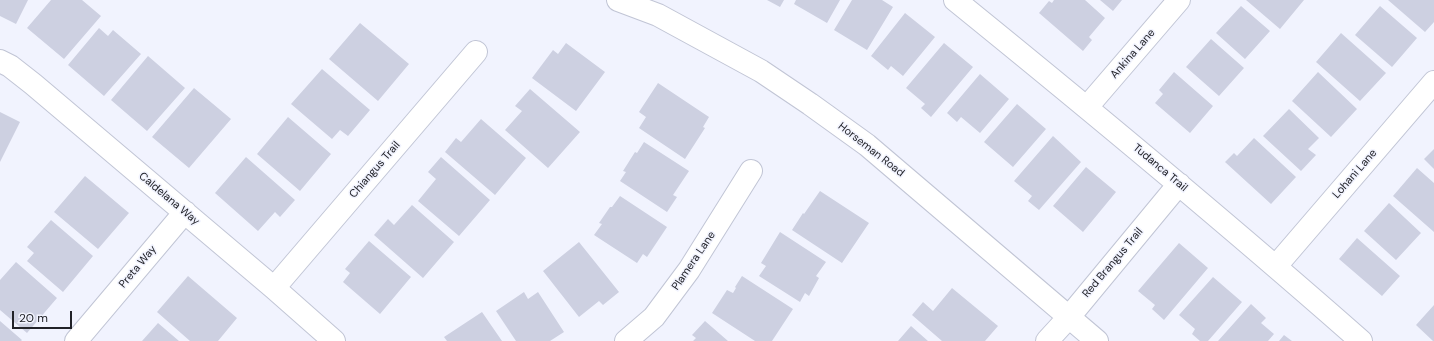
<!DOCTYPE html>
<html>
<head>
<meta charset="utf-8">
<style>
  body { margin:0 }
  #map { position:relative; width:1434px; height:341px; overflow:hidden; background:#f1f3fe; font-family:"DM Sans",sans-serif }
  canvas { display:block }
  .scale { position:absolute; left:12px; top:311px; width:60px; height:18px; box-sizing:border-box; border:2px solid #212228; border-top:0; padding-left:5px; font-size:12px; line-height:14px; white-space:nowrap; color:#212228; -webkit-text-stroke:3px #f1f3fe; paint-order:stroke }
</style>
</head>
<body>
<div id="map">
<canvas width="1434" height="341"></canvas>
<div class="scale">20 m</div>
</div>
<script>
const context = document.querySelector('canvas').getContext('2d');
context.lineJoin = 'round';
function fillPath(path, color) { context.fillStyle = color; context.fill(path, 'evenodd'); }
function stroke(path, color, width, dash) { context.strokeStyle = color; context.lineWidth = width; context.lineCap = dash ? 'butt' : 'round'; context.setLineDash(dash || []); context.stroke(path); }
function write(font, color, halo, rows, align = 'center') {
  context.font = font + ' "DM Sans",sans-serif'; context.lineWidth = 3; context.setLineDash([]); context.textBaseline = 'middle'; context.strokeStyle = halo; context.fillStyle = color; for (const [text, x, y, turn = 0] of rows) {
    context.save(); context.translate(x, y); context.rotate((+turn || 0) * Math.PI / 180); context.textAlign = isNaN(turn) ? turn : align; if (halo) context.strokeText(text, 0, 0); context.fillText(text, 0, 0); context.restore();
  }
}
const building = new Path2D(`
  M0,0h28l-12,24 -16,-8z
  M51,0h31l19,16 -37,43 -37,-31z
  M767,0h17l-4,7z
  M796,0h44l-13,23 -33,-19z
  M852,0h30l11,7 -26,43 -33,-20z
  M1054,0h31l20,18 -16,19 3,3 -9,11 -44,-38 10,-12 3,2z
  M1100,0h22l-9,11z
  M1246,0h58l-24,29z
  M1388,0h46v22l-9,10z
  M1241,6l29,25 -25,28 -29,-26z
  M1380,6l37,32 -25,29 -37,-32z
  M905,13l30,24 -32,39 -12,-10 -3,4 -17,-14z
  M360,23l49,41 -31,37 -49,-42z
  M99,28l9,8 5,-6 28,24 -37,42 -36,-31z
  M1341,33l45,40 -26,28 -44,-39z
  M1211,39l33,29 -25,28 -33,-29z
  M566,43l39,29 -29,39 -44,-33 21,-28 5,4z
  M944,43l29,24 -42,50 -10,-9 4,-4 -19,-16z
  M148,56l37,32 -38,43 -36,-31z
  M322,69l48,41 -22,26 -8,-6 -8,9 -41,-35z
  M1174,72l39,34 -23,27 -35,-30 8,-9 -4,-4z
  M1318,72l39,37 -26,28 -39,-36z
  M980,74l29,25 -29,34 -19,-16 -4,5 -10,-9z
  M658,83l51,34 -6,10 2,1 -20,31 -46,-31 7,-11 -7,-5z
  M194,88l37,31 -42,49 -37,-31z
  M530,89l50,43 -32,36 -43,-38 17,-19 -7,-5z
  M1017,104l29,25 -33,38 -29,-25z
  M1289,109l30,29 -11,11 8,6 -15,16 -38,-35z
  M0,112l20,10 -20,40z
  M288,117l43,37 -31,37 -43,-37z
  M481,119l45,39 -31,37 -50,-43 11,-14 5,4z
  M1053,136l28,26 -42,48 -11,-9 4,-5 -18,-15z
  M1254,138l42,39 -25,27 -46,-42 9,-9 3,3z
  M644,142l45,29 -16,24 4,2 -10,15 -47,-31 6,-9 -3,-1 12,-19 2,1z
  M1434,149v20l-10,-10z
  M246,157l49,43 -15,17 -5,-5 -17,19 -43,-38z
  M441,157l49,43 -31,36 -41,-35 18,-22 -8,-7z
  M1086,167l30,25 -33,40 -30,-26z
  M1417,168l17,15v49l-41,-36z
  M85,176l44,37 -31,36 -44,-37z
  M820,191l49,32 -27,40 -50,-33 11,-17 1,1z
  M620,196l47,31 -20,30 -4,-3 -6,9 -43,-28 8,-11 -3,-1 11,-16h2z
  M1389,203l32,30 -25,27 -32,-29z
  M412,205l42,37 -31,36 -49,-43 14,-16 6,6z
  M51,220l42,36 -30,36 -36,-31 7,-8 -7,-6z
  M780,232l46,30 -10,14 3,2 -10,18 -4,-3 -5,9 -41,-26 7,-10 -5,-3z
  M1357,238l43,38 -18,20 -43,-37z
  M369,241l42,36 -31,37 -37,-32 7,-9 -5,-4z
  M579,242l40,50 -16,13 -4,-4 -20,16 -36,-46z
  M1179,243l29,25 -44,52 -12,-11 3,-4 -17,-14z
  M16,262l41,36 -30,35 -27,-23v-30z
  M188,276l49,42 -19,23h-28l-33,-29z
  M742,276l51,33 -21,32h-17l-43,-28 15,-23 6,3 3,-5 -1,-1z
  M1213,277l29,25 -34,39h-8l-8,-7 3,-5 -16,-14z
  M952,288l46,38 -13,15h-43l-30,-26 11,-13 10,9z
  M524,292l4,7 10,-7 26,40 -14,9h-34l-20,-30z
  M1251,304l15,14 -5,5 13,11 -6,7h-50z
  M1434,305v36h-1l-17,-16z
  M482,312l20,29h-55l-3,-4z
  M0,321l22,19 -1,1h-21z
  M705,321l23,20h-35l3,-3 -4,-3z
  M158,323l21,18h-37z
  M911,326l17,15h-30z
  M1284,335l8,6h-13z`);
const minor = new Path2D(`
  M618,0l40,15 103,56 49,33 57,41 230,196
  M955,0c137,111 273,224 406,341
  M0,61l10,5 23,18 241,204 60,53
  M1087,107l92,-107
  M1276,266l158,-184
  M274,288l202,-236
  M76,341l109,-129
  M626,341l28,-24 35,-47 62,-99
  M1047,341l22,-24 110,-133`);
const streetNames = [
  ["Ankina Lane",1133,54,-49],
  ["Horseman Road",871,150,38],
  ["Tudanca Trail",1160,168,40],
  ["Chiangus Trail",375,170,-49],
  ["Lohani Lane",1355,174,-49],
  ["Caldelana Way",169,199,40],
  ["Plamera Lane",694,261,-56],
  ["Red Brangus Trail",1113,263,-50],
  ["Preta Way",138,267,-50]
];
fillPath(building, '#cdd0e1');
stroke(minor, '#c1c5d5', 24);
stroke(minor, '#fff', 22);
write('11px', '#212228', '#f1f3fe', streetNames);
</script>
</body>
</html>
